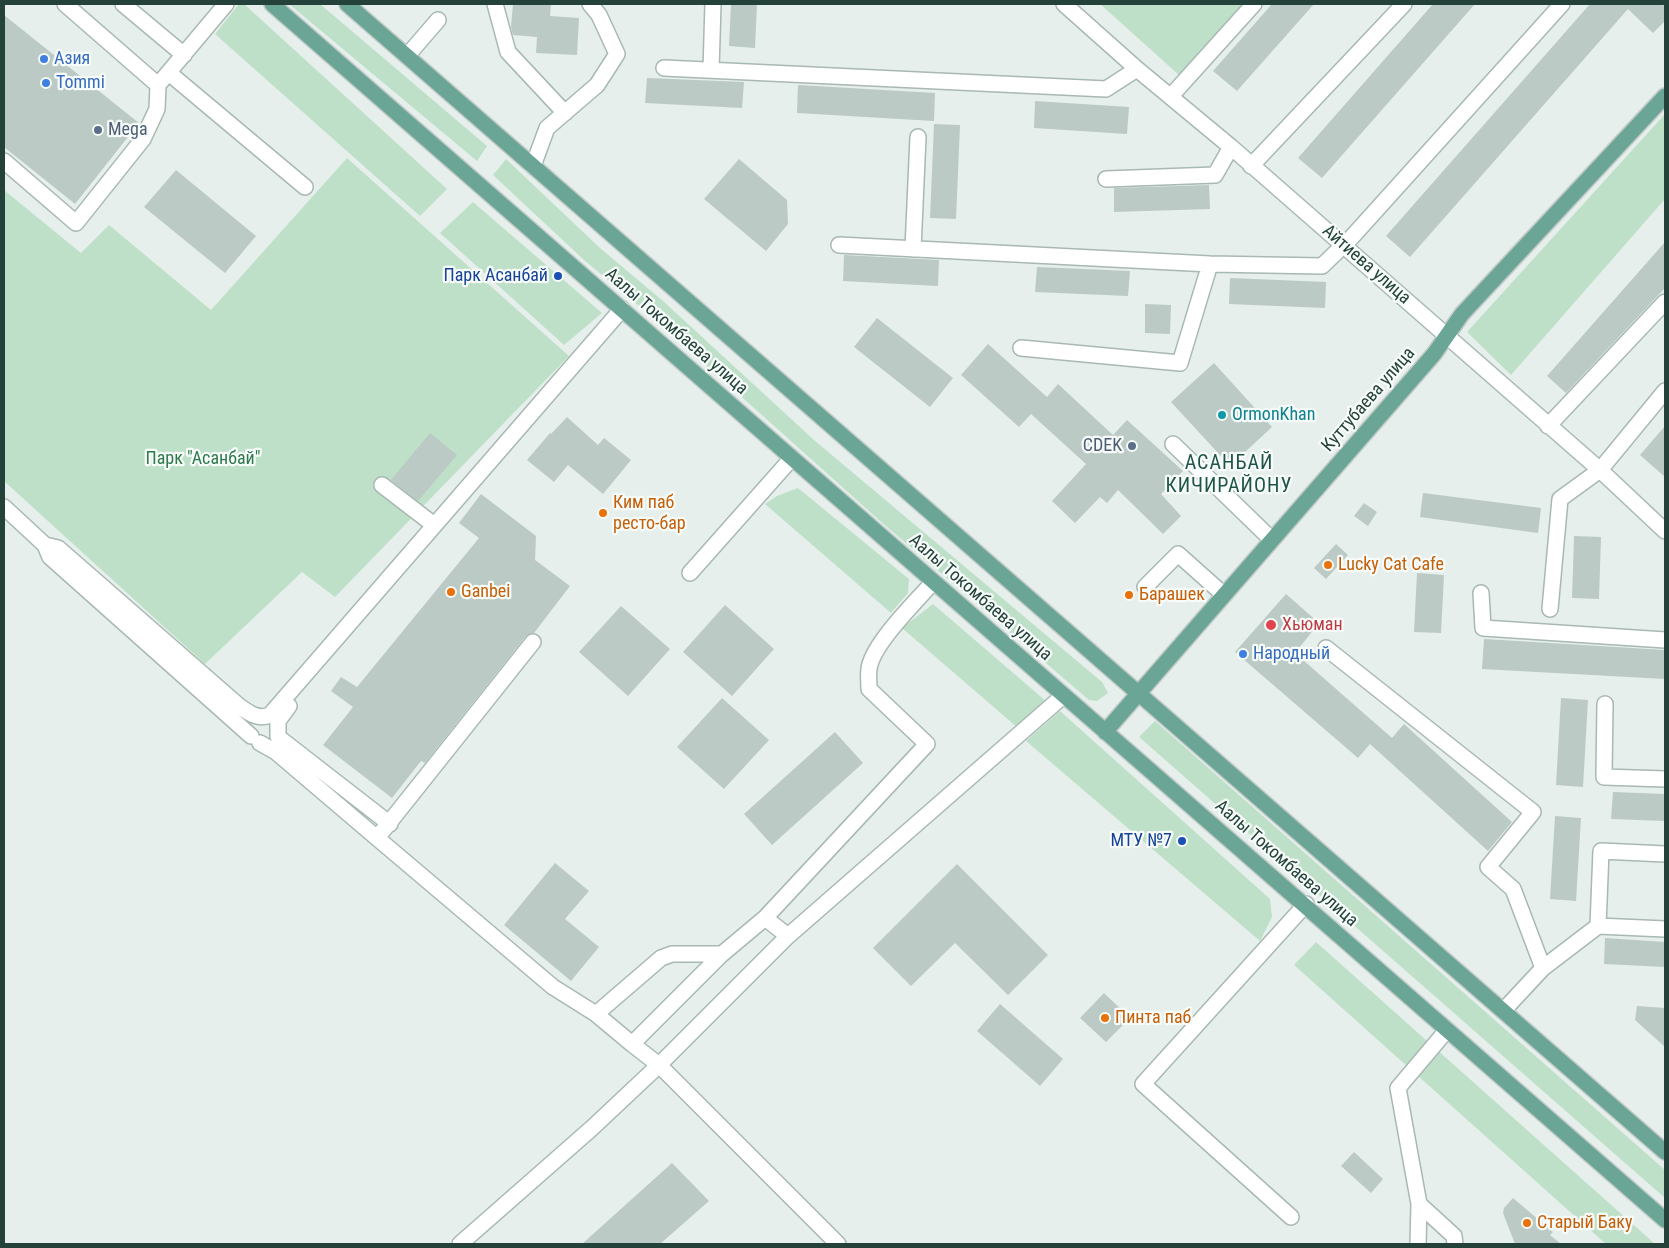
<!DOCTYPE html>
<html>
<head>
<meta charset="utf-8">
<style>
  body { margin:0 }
  #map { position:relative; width:1669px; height:1248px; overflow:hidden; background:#e6efeb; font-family:"Roboto Condensed",sans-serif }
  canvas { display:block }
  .frame { position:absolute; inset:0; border:5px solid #24423a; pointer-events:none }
</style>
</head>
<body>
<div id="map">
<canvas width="1669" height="1248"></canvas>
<div class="frame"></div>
</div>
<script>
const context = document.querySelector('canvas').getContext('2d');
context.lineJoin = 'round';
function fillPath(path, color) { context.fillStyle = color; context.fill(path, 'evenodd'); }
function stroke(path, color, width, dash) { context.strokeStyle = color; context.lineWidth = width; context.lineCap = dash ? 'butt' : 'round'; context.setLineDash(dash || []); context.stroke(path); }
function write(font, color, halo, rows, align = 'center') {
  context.font = font + ' "Roboto Condensed",sans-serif'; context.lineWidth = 4.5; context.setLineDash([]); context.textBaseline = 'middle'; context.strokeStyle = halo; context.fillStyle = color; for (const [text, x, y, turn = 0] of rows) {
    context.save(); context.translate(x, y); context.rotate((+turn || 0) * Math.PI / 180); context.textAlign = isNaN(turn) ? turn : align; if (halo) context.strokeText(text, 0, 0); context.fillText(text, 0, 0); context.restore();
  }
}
const green = new Path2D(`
  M239,4h5l203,185 -27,27 -205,-182z
  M289,4h31l167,142 -10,15z
  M1100,4h143l-64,71z
  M1665,114v85l-154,176 -44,-43z
  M347,158l222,198 -234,241 -33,-25 -97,92 -201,-183v-291l77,63 28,-28 102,85z
  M506,159l94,89 63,53 151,139 288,242 6,11 -11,8 -8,-1 -209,-179 -224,-201 -72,-60 -91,-85z
  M473,202l129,111 -38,32 -124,-112z
  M798,488l111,91 -1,14 -17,20 -126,-109 12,-8z
  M933,604l114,98 -29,26 -116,-100z
  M1060,711l210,188 2,18 -12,24 -234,-200z
  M1155,721l510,449v28l-526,-461z
  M1316,942l339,302h-49l-312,-279z`);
const building = new Path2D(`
  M513,4h38l-1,12 29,2 -2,37 -41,-2 1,-16 -24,-2 -2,-8z
  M731,4h26l-2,44 -26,-2z
  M1272,4h42l-77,87 -24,-20z
  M1433,4h42l-153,174 -24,-20z
  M1590,4h72l3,3v14l-12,12 -25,-24 -218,248 -24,-21z
  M4,15l135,108 -64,81 -71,-57z
  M647,78l97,4 -2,26 -97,-5z
  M798,85l137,8 -1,28 -137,-8z
  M1035,101l94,6 -2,27 -93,-6z
  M934,124l26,1 -4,94 -26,-1z
  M739,159l48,41 1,24 -22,27 -62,-52z
  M176,170l80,66 -31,37 -81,-66z
  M1209,185l1,24 -96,3v-24z
  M1665,242v46l-99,105 -19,-17z
  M844,255l95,5 -1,26 -95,-5z
  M1037,267l93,4 -2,25 -93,-4z
  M1230,278l96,4 -1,26 -96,-4z
  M1145,304l26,1 -1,29 -25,-1z
  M877,318l76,60 -23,29 -76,-60z
  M988,344l59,53 11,-13 55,51 14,-15 56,51 -22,23 20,22 -18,18 -45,-44 -11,13 -7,-6 -25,26 -23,-22 34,-37 -55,-50 -12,13 -58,-52z
  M1214,363l58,64 -42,39 -59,-64z
  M567,417l31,28 6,-7 27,22 -28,34 -35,-29 -14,17 -27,-22 23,-27 1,1z
  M1665,426v51l-25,-22z
  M430,433l27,22 -39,46 -27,-21z
  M1423,493l118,15 -3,25 -118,-16z
  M481,494l55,42 -1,24 35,26 -36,47 -8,3 -101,127 -4,-2 -29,37 -69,-53 30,-38 -22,-16 10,-14 16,10 122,-149 -20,-15z
  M1364,503l13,9 -9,14 -14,-10z
  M1574,536l27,1 -2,62 -27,-1z
  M1336,544l12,11 -22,24 -12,-11z
  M1417,573l27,2 -3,58 -27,-1z
  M1286,594l33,29 -24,30 97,85 12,-14 108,98 -24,29 -118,-107 -12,14 -123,-106z
  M725,605l49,44 -42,47 -49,-44z
  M621,606l49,43 -42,47 -49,-44z
  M1484,639l181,11v29l-183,-10z
  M722,698l47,42 -45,49 -47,-42z
  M1561,698l27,2 -5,87 -27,-2z
  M835,732l28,31 -91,82 -28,-31z
  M1613,792l52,2v27l-54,-2z
  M1555,816l26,2 -5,83 -26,-2z
  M555,863l34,28 -24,28 34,28 -28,34 -67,-56z
  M957,864l91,91 -40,40 -53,-52 -44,43 -38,-38z
  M1605,938l60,4v25l-61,-3z
  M1104,993l26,25 -24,24 -26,-24z
  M1000,1004l63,55 -23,27 -63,-55z
  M1637,1006l28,2v39l-30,-27z
  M1354,1152l29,27 -12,14 -30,-27z
  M672,1163l37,38 -49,43h-78z
  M1513,1198l40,34 -3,3 11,9h-46l-12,-31 1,-5z`);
const minor = new Path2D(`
  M65,4l93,81
  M123,4l61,51
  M495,4l13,48 57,61
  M1064,4l73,65 94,78 369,323 65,61
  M407,56l31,-36
  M664,68l442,21 31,-20
  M711,70l2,-66
  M169,73l136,114
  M1171,96l83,-92
  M4,161l72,62 67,-84 14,-30 1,-24 68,-81
  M533,166l14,-38 50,-43 20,-31 -18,-39 -9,-11
  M1251,166l153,-162
  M1106,179l109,-4 16,-28
  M839,245l371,19 112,2 30,-29 210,-233
  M913,249l5,-112
  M1021,348l159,15 30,-99
  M1548,426l117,-124
  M1173,444l99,96
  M382,485l52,40
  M4,507l41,38 5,12 201,179
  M45,545l13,3 181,158c10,7 19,14 31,9l352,-406
  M690,573l102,-115
  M1145,587l33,-33 46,41
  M1481,593l2,35 182,12
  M1550,609l10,-110 40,-29 65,-79
  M1326,648l207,164 -45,55 25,22 30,79 -40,43
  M1605,704l-1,73 61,2
  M289,706l-11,15v16l112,87
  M260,743l16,9 101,86 156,-196
  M377,838l176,149 43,27 36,30
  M765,918l162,-174 -58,-55c0,-7 -1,-14 0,-20 3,-25 47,-67 64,-87
  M1598,926l3,-75 64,3
  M788,936l-23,-18 -43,36 -90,90 27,21 179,179
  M1543,968l55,-42 67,3
  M596,1014l65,-56 11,-4h50
  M1419,1204l35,32 1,8
  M1291,1217l-148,-133 163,-180
  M460,1244l132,-116 67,-63 129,-129 275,-240
  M1418,1244l1,-40 -21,-116 49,-58`);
const major = new Path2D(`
  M272,4l1393,1216
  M347,4l1318,1148
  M1105,732l329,-378 28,-40 203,-218`);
const markers = [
  [44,59,5,"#3f7fe0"],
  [46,83,5,"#3f7fe0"],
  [98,130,5,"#5c6f8a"],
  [558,276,5,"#1a4fb4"],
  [1222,415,5,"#0f9aa8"],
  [1132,446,5,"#5c6f8a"],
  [603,513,5,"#e8710a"],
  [1328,565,5,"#e8710a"],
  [451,592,5,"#e8710a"],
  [1129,595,5,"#e8710a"],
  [1271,625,6,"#e0444e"],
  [1243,654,5,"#3f7fe0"],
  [1182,841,5,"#1a4fb4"],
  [1105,1018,5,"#e8710a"],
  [1527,1223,5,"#e8710a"]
];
const shopNames = [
  ["Азия",54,59],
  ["Tommi",56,83],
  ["Народный",1253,654]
];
const serviceNames = [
  ["Mega",108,130],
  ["CDEK",1122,446,"right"]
];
const streetNames = [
  ["Айтиева улица",1366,265,41],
  ["Аалы Токомбаева улица",676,332,41],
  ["Куттубаева улица",1369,400,-49],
  ["Аалы Токомбаева улица",980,598,41],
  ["Аалы Токомбаева улица",1286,864,41]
];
const transitNames = [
  ["Парк Асанбай",548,276],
  ["МТУ №7",1172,841]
];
const cultureNames = [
  ["OrmonKhan",1232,415]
];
const parkNames = [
  ["Парк \"Асанбай\"",203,459]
];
const foodNames = [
  ["Ким паб",613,503],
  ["ресто-бар",613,524],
  ["Lucky Cat Cafe",1338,565],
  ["Ganbei",461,592],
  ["Барашек",1139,595],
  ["Пинта паб",1115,1018],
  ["Старый Баку",1537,1223]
];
const healthNames = [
  ["Хьюман",1282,625]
];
const quarterNames = [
  ["АСАНБАЙ",1229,464],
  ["КИЧИРАЙОНУ",1229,487]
];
fillPath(green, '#bfe0c8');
fillPath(building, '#bbcac4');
stroke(minor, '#a8b8b2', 18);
stroke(major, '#c2cac8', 18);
stroke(minor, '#fff', 15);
stroke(major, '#6aa596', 15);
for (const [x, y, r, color] of markers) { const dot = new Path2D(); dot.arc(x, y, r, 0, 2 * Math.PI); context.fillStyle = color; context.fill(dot); stroke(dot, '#f7fbf9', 2); }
write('18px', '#366cbe', '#f7fbf9', shopNames, 'left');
write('18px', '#4e5e75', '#f7fbf9', serviceNames, 'left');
write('18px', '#24423a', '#f7fbf9', streetNames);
write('18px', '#164399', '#f7fbf9', transitNames, 'right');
write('18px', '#0d838f', '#f7fbf9', cultureNames, 'left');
write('18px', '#2d7a4b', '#f7fbf9', parkNames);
write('18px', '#c56008', '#f7fbf9', foodNames, 'left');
write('18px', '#be3a42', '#f7fbf9', healthNames, 'left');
context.letterSpacing = '1px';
write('20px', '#1f5548', '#f7fbf9', quarterNames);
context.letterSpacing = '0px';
</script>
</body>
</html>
